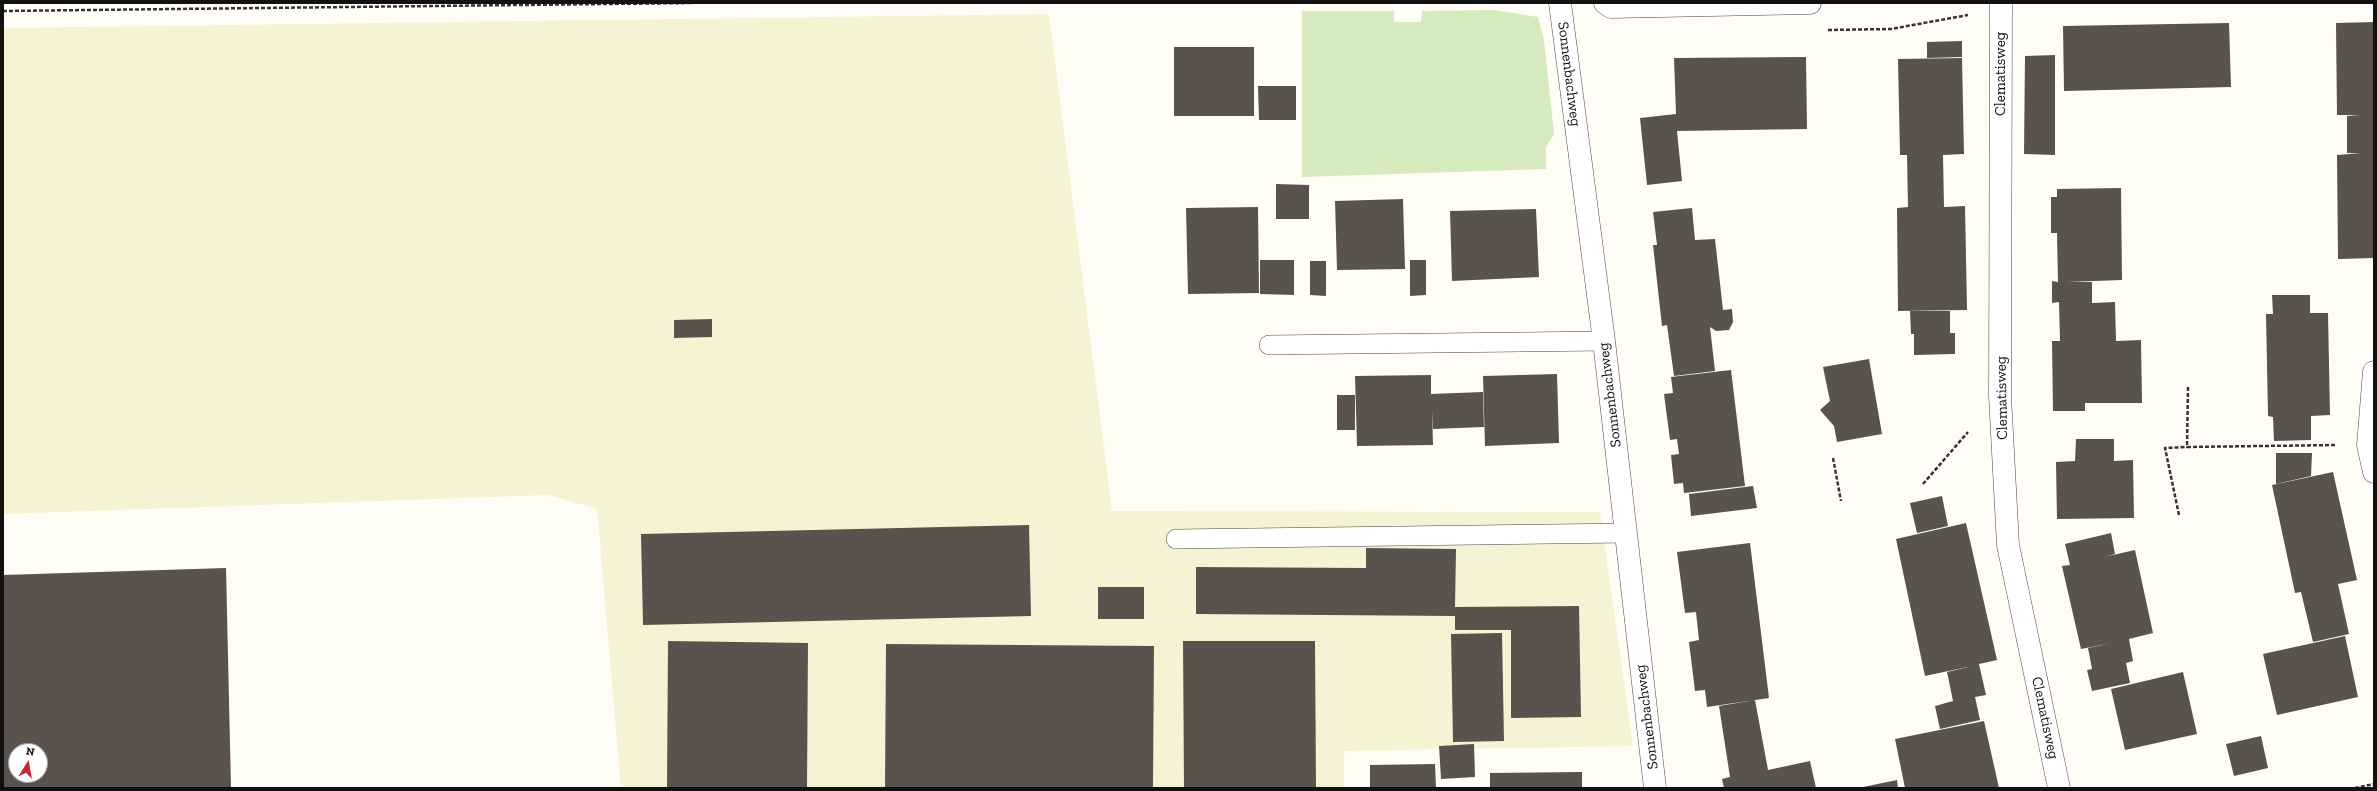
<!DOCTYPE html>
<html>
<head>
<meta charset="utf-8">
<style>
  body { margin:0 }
  #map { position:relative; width:2377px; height:791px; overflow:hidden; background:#fffdf5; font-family:"Zilla Slab",serif }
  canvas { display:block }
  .frame { position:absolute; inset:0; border:4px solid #111; pointer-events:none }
  .north { position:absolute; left:8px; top:743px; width:40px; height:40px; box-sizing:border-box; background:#fff; border:1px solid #a0a0a0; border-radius:50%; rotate:11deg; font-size:11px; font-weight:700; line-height:16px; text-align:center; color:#111 }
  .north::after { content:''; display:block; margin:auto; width:14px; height:18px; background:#c4262e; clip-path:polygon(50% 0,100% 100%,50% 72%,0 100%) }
</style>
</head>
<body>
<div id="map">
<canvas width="2377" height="791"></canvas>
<div class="frame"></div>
<div class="north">N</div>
</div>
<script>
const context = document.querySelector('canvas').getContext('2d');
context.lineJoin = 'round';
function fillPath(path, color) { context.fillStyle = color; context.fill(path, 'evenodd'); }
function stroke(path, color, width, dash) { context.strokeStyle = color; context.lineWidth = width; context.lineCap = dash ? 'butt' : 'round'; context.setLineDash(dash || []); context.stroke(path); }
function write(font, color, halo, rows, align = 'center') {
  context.font = font + ' "Zilla Slab",serif'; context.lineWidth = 4; context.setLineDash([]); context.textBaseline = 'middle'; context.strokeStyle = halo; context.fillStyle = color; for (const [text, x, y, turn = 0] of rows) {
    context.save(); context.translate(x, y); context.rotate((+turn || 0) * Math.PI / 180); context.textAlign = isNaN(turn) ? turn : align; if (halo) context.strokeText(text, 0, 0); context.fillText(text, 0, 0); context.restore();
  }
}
const farmland = new Path2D(`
  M1049,14l63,497 488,1 33,234 -289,5v37h-723l-24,-279 -48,-14 -546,19v-486z`);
const green = new Path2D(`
  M1494,10l44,7 6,23 10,94 -8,13v22l-244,8v-166h92v11h27l1,-11z`);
const building = new Path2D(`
  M2374,22v236l-36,1 -1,-104 24,-2h-14v-37l13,-1h-23l-1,-92z
  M2229,23l2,64 -167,4 -1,-65z
  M1962,41v16l-35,1v-16z
  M1174,47h80v69h-80z
  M2055,55v100l-31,-1 1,-98z
  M1806,57l1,72 -130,2 5,50 -35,4 -7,-67 36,-4 -2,-56z
  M1962,58l2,96 -21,1 1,52 21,-1 2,104 -69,1 -1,-103 11,-1 -1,-52h-7l-2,-96z
  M1258,86h38v34h-37z
  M1276,184l33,1v34h-33z
  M2121,188l1,92 -55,2h25v21l23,-1 1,39 25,-1 1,63h-57v8h-32l-1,-70h8l-1,-39 -7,1v-22l6,1 -1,-49h-6v-36h6v-8z
  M1403,199l2,70 -68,1 -2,-69z
  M1258,207l1,86 -71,1 -2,-86z
  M1692,208l3,32 20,-1 8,71 9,-1 1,13 -4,8 -13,1 -6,-4 5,44 -41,5 -7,-51 -5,1 -9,-81h4l-4,-33z
  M1536,209l3,68 -87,4 -2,-70z
  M1260,260h34v35l-34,-1z
  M1410,260h16v35l-16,1z
  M1310,261h16v35l-16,-1z
  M2272,295h38v18h18l2,102 -19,1v24l-37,1 -1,-24 -5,-1 -2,-102h7z
  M1910,311h40v22h5v21l-41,1v-21h-3z
  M712,319v18l-38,1v-18z
  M1869,359l13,75 -45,8 -3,-16 -14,-16 10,-9 -7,-34z
  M1731,370l14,116 -61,7 -1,-10 -9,1 -3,-29 8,-1 -2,-15 -7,1 -6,-46 9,-1 -2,-16z
  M1557,374l2,69 -74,3 -2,-70z
  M1431,375v19l52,-2 1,35 -51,2 -1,-20 1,36 -76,1 -2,-70z
  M1337,395h18v35h-18z
  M2076,439h38v22l19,-1 1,58 -77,1 -1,-57 19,-1z
  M2276,453h36l-1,23 -35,8z
  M2333,472l24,108 -19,4 11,50 -36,8 -12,-50 -6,1 -23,-108z
  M1753,486l4,22 -66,8 -2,-22z
  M1942,496l6,30 -31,7 -7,-30z
  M1966,523l31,137 -18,4 7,31 -11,2 5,23 -40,9 -5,-23 18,-5 -6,-29 25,-6 -47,10 -29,-137z
  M1029,525l2,91 -388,9 -2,-91z
  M2111,533l4,21 -11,3 31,-7 18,83 -24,6 4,22 -7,2 4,20 -38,8 -5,-21 5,-1 -4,-21 24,-5 -31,6 -19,-83 8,-1 -5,-21z
  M1750,543l19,155 -62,9 -2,-17 -10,1 -6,-49 10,-2 -3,-28 -11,1 -8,-61z
  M1366,548l90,1 -1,58 124,-1 2,111 -70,1v-88h-56v-14l-259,-2v-47l170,1z
  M226,568l5,220h-228v-213zM16,751h24v24h-24z
  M1098,587h46v32h-46z
  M1502,633l2,108 -51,1 -2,-108z
  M2345,636l13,61 -81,18 -14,-61z
  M668,641l140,2 -1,145h-140z
  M1183,641h132l1,147h-132z
  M886,644l268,2 -1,142h-268z
  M2183,672l14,62 -72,16 -14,-61z
  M1755,700l13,70 42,-9 6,27h-92l-2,-9 8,-2 -11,-71z
  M1984,721l15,67h-94l-10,-49z
  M2261,736l7,32 -34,8 -8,-32z
  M1474,744l1,33 -34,2 -2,-33z
  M1435,764l1,24h-66v-23z
  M1582,772v16h-92v-15z
  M1897,780l1,8h-35v-1z`);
const path = new Path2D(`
  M3,11l691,-8
  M1828,30l63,-1 77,-14
  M2188,387l-1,60 149,-2
  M1833,458l8,43
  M1923,484l45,-52
  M2179,515l-14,-67 22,-1
  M2355,788l19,-4`);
const lane = new Path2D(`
  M1269,345l335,-4
  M1176,539l450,-6`);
const street = new Path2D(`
  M1560,3l44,338 51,447
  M1605,3l6,4 199,-4
  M2001,3l-1,393 8,149 51,243
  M2374,372l-6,73 6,27`);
const streetNames = [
  ["Sonnenbachweg",1569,74,83],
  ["Clematisweg",2001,74,-90],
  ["Sonnenbachweg",1610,395,-97],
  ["Clematisweg",2002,398,-91],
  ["Sonnenbachweg",1647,717,-97],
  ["Clematisweg",2045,718,78]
];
fillPath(farmland, '#f6f3d4');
fillPath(green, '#d5ebbd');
fillPath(building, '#5a524d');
stroke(lane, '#444', 20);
stroke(street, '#444', 23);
stroke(path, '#333', 2.5, [4, 2]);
stroke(lane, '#fff', 19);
stroke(street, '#fff', 22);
write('15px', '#111', '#fff', streetNames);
</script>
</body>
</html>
